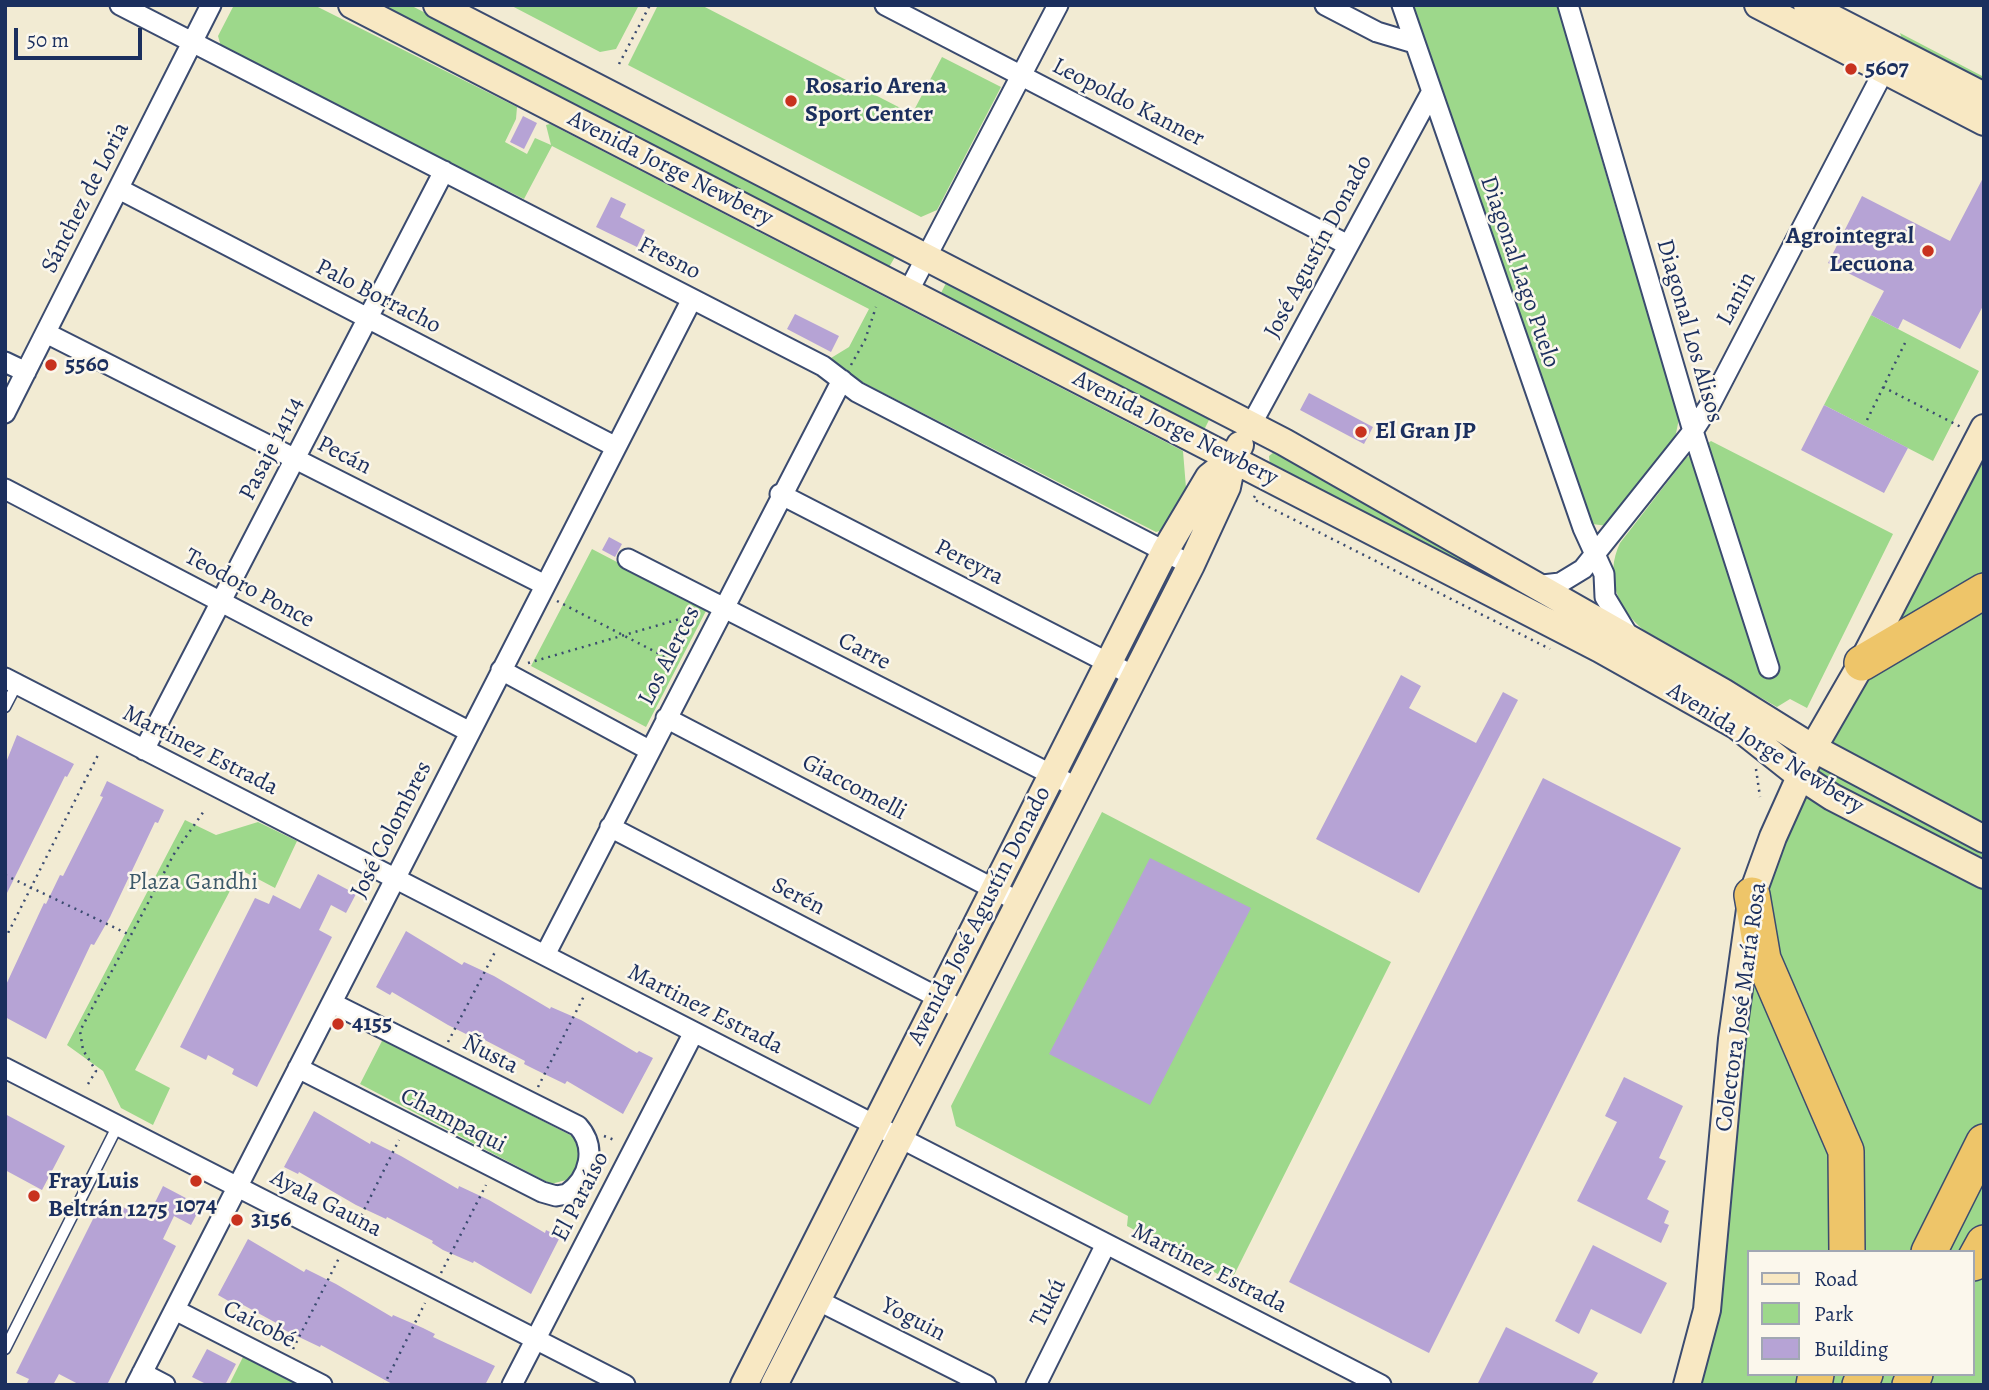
<!DOCTYPE html>
<html>
<head>
<meta charset="utf-8">
<style>
  body { margin:0 }
  #map { position:relative; width:1989px; height:1390px; overflow:hidden; background:#f2ebd3; font-family:Alegreya,serif }
  canvas { display:block }
  .frame { position:absolute; inset:0; border:7px solid #1b2f5e; pointer-events:none }
  .legend { position:absolute; left:1747px; top:1250px; width:228px; height:126px; box-sizing:border-box; background:#fbf7ec; border:2px solid #a1a7b3; margin:0; padding:9px 12px; list-style:none; font-size:21px; color:#1b2f5e }
  .legend li { display:flex; align-items:center; gap:14px; height:35px }
  .legend b { width:35px; border:2px solid #a1a7b3 }
  .scale { position:absolute; left:14px; top:28px; width:128px; height:32px; box-sizing:border-box; border:4px solid #1b2f5e; border-top:0; padding-left:9px; font-size:21px; line-height:24px; white-space:nowrap; color:#1b2f5e; -webkit-text-stroke:5px #fbf7ec; paint-order:stroke }
</style>
</head>
<body>
<div id="map">
<canvas width="1989" height="1390"></canvas>
<div class="frame"></div>
<ul class="legend">
<li><b style="height:9px;background:#f8e8c3"></b>Road</li>
<li><b style="height:19px;background:#9dd88b"></b>Park</li>
<li><b style="height:19px;background:#b6a3d5"></b>Building</li>
</ul>
<div class="scale">50 m</div>
</div>
<script>
const context = document.querySelector('canvas').getContext('2d');
context.lineJoin = 'round';
function fillPath(path, color) { context.fillStyle = color; context.fill(path, 'evenodd'); }
function stroke(path, color, width, dash) { context.strokeStyle = color; context.lineWidth = width; context.lineCap = dash ? 'butt' : 'round'; context.setLineDash(dash || []); context.stroke(path); }
function write(font, color, halo, rows, align = 'center') {
  context.font = font + ' Alegreya,serif'; context.lineWidth = 5; context.setLineDash([]); context.textBaseline = 'middle'; context.strokeStyle = halo; context.fillStyle = color; for (const [text, x, y, turn = 0] of rows) {
    context.save(); context.translate(x, y); context.rotate((+turn || 0) * Math.PI / 180); context.textAlign = isNaN(turn) ? turn : align; if (halo) context.strokeText(text, 0, 0); context.fillText(text, 0, 0); context.restore();
  }
}
const green = new Path2D(`
  M234,5h80l203,102 -1,12 -11,23 22,12 8,-16 16,7 -5,-20 4,-1 633,327 3,37 -22,42 -8,2 -298,-152 -27,-22 18,-11 20,-38 -317,-163 -28,53 -302,-149 -4,-14z
  M372,5h38l486,250 -8,14z
  M510,5h129l-23,44 -16,3z
  M658,5h43l211,109 30,-57 59,30 -64,123 -16,7 -293,-152z
  M1410,5h147l61,211 62,198 -6,29 -66,83 -16,-2z
  M1900,33l84,44v9l-82,-47z
  M947,281l264,135 -8,16 -263,-137z
  M1871,315l108,56 -46,90 -109,-56z
  M1984,428v957h-297l65,-490zM1749,1252h224v122h-224z
  M1711,441l182,93 -86,174 -17,-9 -13,8 -132,-76c-27,-21 -41,-55 -25,-88l66,-85z
  M1274,452l9,2 366,207 -379,-195 -1,-10z
  M592,549l115,60 -61,118 -115,-61z
  M1102,812l289,150 -160,319 -104,-55 1,-10 -172,-90 -5,-20z
  M185,820l31,15 42,-13 39,19 -22,47 -34,-18 -106,200 35,18 -17,37 -32,-17 -18,-37 -36,-26z
  M383,1039l189,97c15,15 6,26 -2,43l-19,5 -191,-100z
  M244,1355l60,30h-75z`);
const building = new Path2D(`
  M523,116l14,7 -13,26 -14,-7z
  M1984,176v128l-24,45 -57,-30 -5,10 -27,-14 13,-24 -56,-28 34,-67 88,45z
  M611,197l15,7 -6,13 25,13 -8,17 -41,-20z
  M795,314l44,22 -8,16 -44,-23z
  M1309,393l64,34 -9,17 -64,-34z
  M1824,405l84,43 -24,45 -83,-43z
  M609,537l13,7 -7,13 -13,-7z
  M1401,675l20,11 -12,22 67,35 27,-51 15,8 -99,193 -103,-54z
  M17,735l57,29 -7,13 -2,-1 -60,121v-132z
  M1543,778l138,70 -252,505 -140,-71z
  M107,781l57,29 -6,13 -3,-1 -45,95 -16,28 -3,-1 -45,95 -41,-22v-30l39,-84 2,1 14,-29 3,1 40,-79 -3,-1z
  M1150,858l101,50 -101,197 -101,-51z
  M318,874l38,20 -10,19 -15,-8 -12,25 13,7 -75,150 -25,-13 2,-5 -26,-14 -2,5 -26,-13 75,-149 14,6 4,-9 27,14z
  M406,931l56,34 2,-3 30,14 56,33 1,-2 30,13 56,33 2,-2 14,7 -30,56 -56,-33 -2,3 -29,-14 -12,-6 1,-3 -46,-24 -1,3 -30,-15 -56,-33 -2,3 -14,-8z
  M1624,1077l59,29 -24,52 7,3 -19,38 22,12 -5,12 5,2 -8,18 -84,-42 40,-79 -12,-6z
  M314,1111l56,33 1,-3 30,15 57,33 1,-3 30,14 56,33 1,-3 14,7 -29,57 -57,-33 -1,2 -30,-13 -11,-7 1,-2 -46,-24 -1,2 -30,-14 -57,-33 -1,2 -14,-7z
  M5,1114l60,32 -23,44 -37,-20z
  M163,1186l38,20 -10,19 -17,-9 -11,23 13,7 -69,139h-27l-21,-11 -6,11h-27l3,-6 -13,-6 83,-166 13,7 5,-10 30,15z
  M248,1239l56,33 2,-3 30,15 56,33 1,-2 30,13 12,6 -2,3 62,29 -10,19h-91l-73,-40 -1,2 -42,-20 2,-2 -46,-25 -2,3 -14,-8z
  M1593,1245l74,38 -26,51 -50,-25 -12,25 -24,-13z
  M1506,1327l92,46 -7,12h-114z
  M207,1349l29,15 -11,21h-17l-16,-8z`);
const path = new Path2D(`
  M619,64l31,-59
  M851,365l14,-25 11,-33
  M1883,387l78,40
  M1867,420l38,-77
  M1255,496l-2,3 297,150
  M557,601l118,61
  M528,663l169,-49
  M1756,769l4,28
  M5,875l125,60
  M5,939l93,-184
  M448,1042l47,-90
  M88,1084l8,-13 -13,-21 -3,-19 94,-177 30,-43
  M538,1087l46,-91
  M604,1136l13,5
  M355,1228l44,-88
  M441,1273l45,-88
  M293,1349l46,-91
  M384,1385l41,-82`);
const lane = new Path2D(`
  M5,707l12,-23
  M5,1349l113,-224`);
const street = new Path2D(`
  M120,5l703,361 34,26 334,173
  M885,5l463,240
  M1325,5l52,27 37,11
  M1402,5l181,523 21,46 1,23 23,38
  M1568,5l125,426 76,237
  M119,189l497,258
  M908,292l150,-287
  M46,333l499,252
  M5,362l21,10
  M5,413l206,-408
  M1251,425l180,-332
  M5,489l465,243
  M780,494l354,182
  M628,559l450,229
  M1534,586l26,-3 23,-14 110,-138 18,-28 178,-342
  M501,670l148,80
  M5,678l1376,707
  M666,718l353,184
  M144,750l300,-579
  M610,827l354,184
  M545,955l297,-575
  M5,1068l620,317
  M298,1068l244,124 14,4 11,-2c23,-16 30,-47 11,-68l-246,-123
  M817,1300l169,85
  M175,1310l147,75
  M142,1373l23,12
  M136,1385l556,-1086
  M512,1385l182,-353
  M1036,1385l70,-141`);
const secondary = new Path2D(`
  M352,5l1248,644 137,77 63,50 32,21 152,78
  M437,5l847,437 439,250 90,56 171,91
  M1758,5l226,117
  M1807,5l177,91
  M744,1385l421,-834 44,-74 24,-19
  M774,1385l417,-820 36,-78 6,-29 7,-13
  M1687,1385l20,-75 25,-271 20,-144 21,-58 40,-89 49,-85 122,-235`);
const highway = new Path2D(`
  M1862,663l122,-72
  M1752,895l11,64 83,192 1,101
  M1929,1252l55,-110
  M1973,1263l11,-20
  M1814,1385l2,-11
  M1860,1385l5,-11
  M1910,1385l5,-11`);
const markers = [
  [1851,69,7,"#c8321e"],
  [791,101,7,"#c8321e"],
  [1928,251,7,"#c8321e"],
  [51,365,7,"#c8321e"],
  [1361,432,7,"#c8321e"],
  [338,1024,7,"#c8321e"],
  [196,1181,7,"#c8321e"],
  [34,1196,7,"#c8321e"],
  [237,1220,7,"#c8321e"]
];
const poiNames = [
  ["5607",1865,69],
  ["Rosario Arena",805,87],
  ["Sport Center",805,115],
  ["Agrointegral",1914,237,"right"],
  ["Lecuona",1914,265,"right"],
  ["5560",65,365],
  ["El Gran JP",1375,432],
  ["4155",352,1024],
  ["Fray Luis",48,1182],
  ["Beltrán 1275",48,1210],
  ["1074",196,1206,"center"],
  ["3156",251,1220]
];
const streetNames = [
  ["Leopoldo Kanner",1128,103,27],
  ["Avenida Jorge Newbery",670,169,27],
  ["Sánchez de Loria",86,198,-63],
  ["José Agustín Donado",1319,247,-62],
  ["Fresno",669,259,27],
  ["Diagonal Lago Puelo",1519,272,71],
  ["Palo Borracho",378,297,27],
  ["Lanin",1737,299,-62],
  ["Diagonal Los Alisos",1689,331,74],
  ["Avenida Jorge Newbery",1175,429,27],
  ["Pasaje 14114",272,449,-63],
  ["Pecán",344,456,27],
  ["Pereyra",969,563,27],
  ["Teodoro Ponce",249,589,28],
  ["Carre",864,652,27],
  ["Los Alerces",670,656,-63],
  ["Avenida Jorge Newbery",1765,749,32],
  ["Martinez Estrada",200,751,27],
  ["Giaccomelli",854,788,28],
  ["José Colombres",392,830,-63],
  ["Serén",798,897,27],
  ["Avenida José Agustín Donado",980,916,-63],
  ["Colectora José María Rosa",1742,1007,-82],
  ["Martinez Estrada",705,1010,27],
  ["Ñusta",490,1055,27],
  ["Champaqui",453,1121,27],
  ["El Paraíso",581,1197,-63],
  ["Ayala Gauna",326,1204,27],
  ["Martinez Estrada",1209,1269,27],
  ["Tukú",1049,1303,-63],
  ["Yoguin",913,1320,27],
  ["Caicobé",259,1325,27]
];
const parkNames = [
  ["Plaza Gandhi",193,883]
];
fillPath(green, '#9dd88b');
fillPath(building, '#b6a3d5');
stroke(lane, '#3b4b70', 13);
stroke(street, '#3b4b70', 23);
stroke(secondary, '#3b4b70', 30);
stroke(highway, '#3b4b70', 38);
stroke(path, '#3b4b70', 2.5, [2, 5]);
stroke(lane, '#fff', 10);
stroke(street, '#fff', 19);
stroke(secondary, '#f8e8c3', 26);
stroke(highway, '#eec569', 35);
for (const [x, y, r, color] of markers) { const dot = new Path2D(); dot.arc(x, y, r, 0, 2 * Math.PI); context.fillStyle = color; context.fill(dot); stroke(dot, '#fbf7ec', 2.5); }
write('bold 24px', '#1b2f5e', '#fbf7ec', poiNames, 'left');
write('24px', '#1b2f5e', '#fbf7ec', streetNames);
write('24px', '#3c5969', '#fbf7ec', parkNames);
</script>
</body>
</html>
